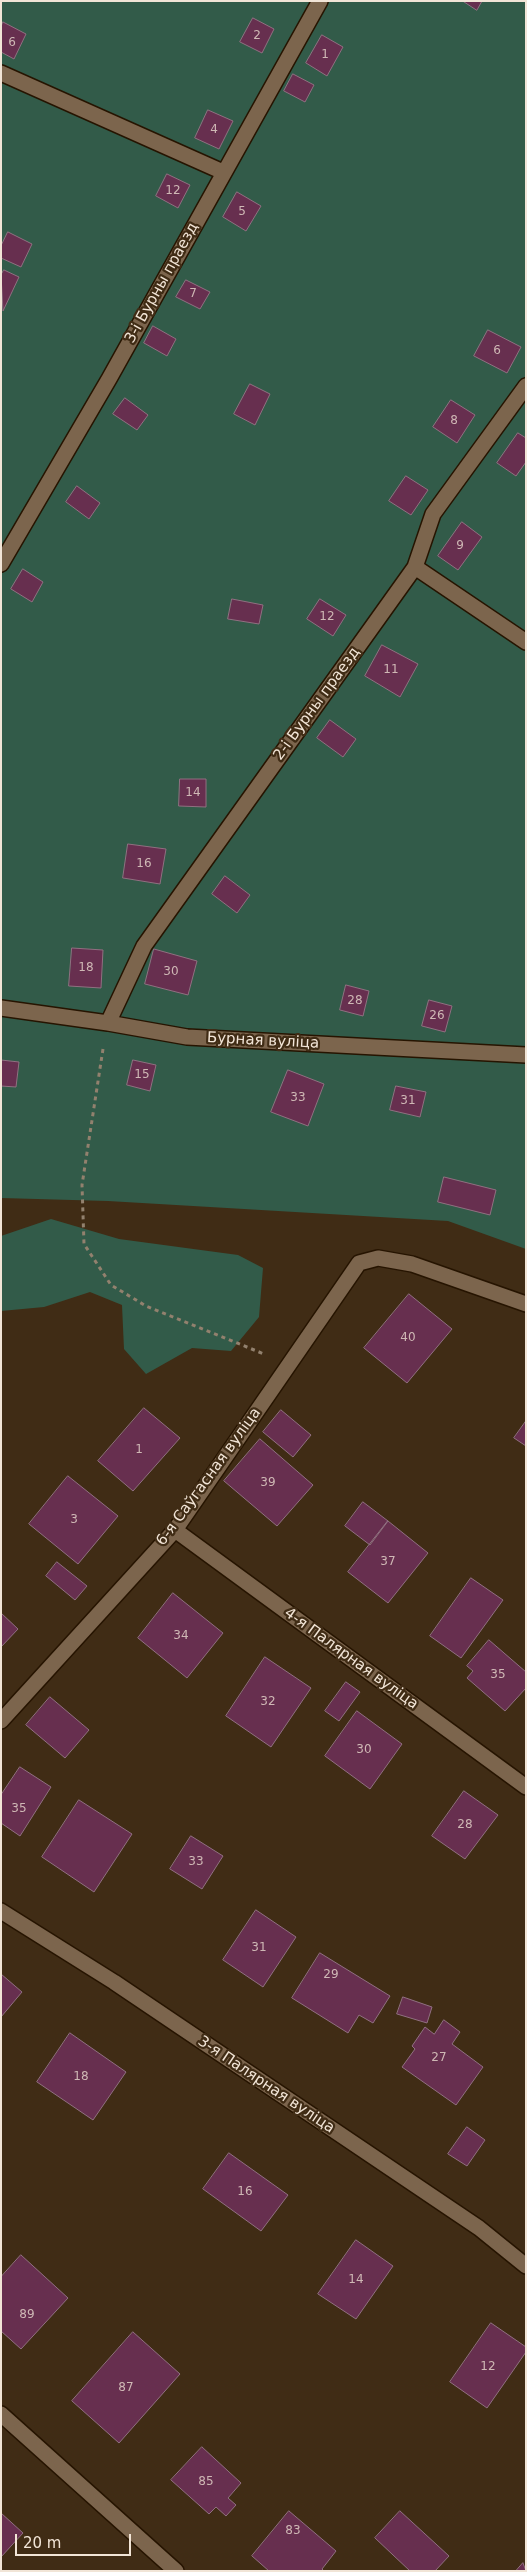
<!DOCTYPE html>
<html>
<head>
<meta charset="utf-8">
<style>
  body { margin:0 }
  #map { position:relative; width:527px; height:2572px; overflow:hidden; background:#402c15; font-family:"DejaVu Sans",sans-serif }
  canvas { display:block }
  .frame { position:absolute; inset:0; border:2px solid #f2e5d7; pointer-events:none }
  .scale { position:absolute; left:15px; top:2534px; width:116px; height:22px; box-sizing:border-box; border:2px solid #f2e5d7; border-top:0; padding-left:6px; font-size:15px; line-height:18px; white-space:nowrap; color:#f2e5d7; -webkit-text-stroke:4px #402c15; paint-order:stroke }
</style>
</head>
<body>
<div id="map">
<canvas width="527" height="2572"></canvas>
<div class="frame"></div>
<div class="scale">20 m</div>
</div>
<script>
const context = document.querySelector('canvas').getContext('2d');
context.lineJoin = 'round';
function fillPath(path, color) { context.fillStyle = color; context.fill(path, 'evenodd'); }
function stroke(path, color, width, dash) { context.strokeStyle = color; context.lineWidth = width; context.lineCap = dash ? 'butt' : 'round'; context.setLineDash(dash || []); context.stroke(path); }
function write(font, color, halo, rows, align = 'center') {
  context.font = font + ' "DejaVu Sans",sans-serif'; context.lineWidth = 4.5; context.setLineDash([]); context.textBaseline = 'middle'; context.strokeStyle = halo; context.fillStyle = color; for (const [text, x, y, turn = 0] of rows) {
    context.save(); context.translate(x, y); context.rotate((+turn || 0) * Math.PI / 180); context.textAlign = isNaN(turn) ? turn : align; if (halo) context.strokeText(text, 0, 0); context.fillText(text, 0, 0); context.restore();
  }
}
const green = new Path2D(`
  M1,1h525v1248l-78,-28 -340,-20 -107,-3z
  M51,1219l68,20 119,16 25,13 -4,49 -28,34 -39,-3 -46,26 -22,-25 -2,-44 -32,-13 -46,15 -43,4v-75z`);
const building = new Path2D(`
  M463,1h19l-5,9z
  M253,18l21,11 -12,24 -22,-11z
  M3,22l23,12 -12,25 -13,-7v-25z
  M322,35l21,12 -16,29 -21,-13z
  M293,74l21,11 -9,17 -21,-11z
  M208,110l25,11 -14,28 -24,-11z
  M167,174l23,11 -12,23 -22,-12z
  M237,192l24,14 -15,25 -23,-14z
  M8,232l24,12 -11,23 -20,-9v-12z
  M4,270l15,7 -16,34 -2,-36z
  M186,280l24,12 -10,17 -24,-12z
  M153,326l23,13 -9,17 -23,-13z
  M488,330l33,17 -14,26 -33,-17z
  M250,384l20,10 -15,31 -21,-11z
  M125,398l23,17 -11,15 -24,-16z
  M451,400l24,15 -18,28 -24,-16z
  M518,433l8,5v24l-10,14 -19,-13z
  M406,476l22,14 -17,25 -22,-14z
  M77,486l23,17 -11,16 -23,-17z
  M462,522l20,15 -24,33 -20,-14z
  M23,569l20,13 -11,20 -21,-13z
  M232,599l31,6 -4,19 -31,-5z
  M320,599l26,16 -13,21 -26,-17z
  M382,645l36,19 -18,33 -35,-21z
  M330,720l26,19 -13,18 -26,-19z
  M180,779h26v28l-27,-1z
  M128,844l38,5 -6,35 -37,-6z
  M225,876l25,19 -13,18 -25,-19z
  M72,948l31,2 -2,38 -32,-2z
  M154,949l43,12 -9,34 -43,-11z
  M346,985l23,6 -6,25 -23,-6z
  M429,1000l23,6 -7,26 -23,-6z
  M1,1060l18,2 -3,25 -15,-1z
  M133,1060l23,5 -6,26 -23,-6z
  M288,1070l36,14 -16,42 -37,-14z
  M396,1086l30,6 -6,25 -30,-7z
  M444,1177l52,13 -6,25 -52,-13z
  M409,1294l43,35 -45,54 -43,-35z
  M144,1408l36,30 -47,53 -35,-30z
  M281,1410l30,25 -18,22 -30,-25z
  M526,1421v25l-12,-8z
  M260,1439l53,46 -36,41 -53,-45z
  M68,1476l50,40 -40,48 -49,-40z
  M363,1502l25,19 -18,24 -25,-19z
  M388,1521l40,32 -40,50 -40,-31z
  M57,1562l30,24 -12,14 -29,-24z
  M471,1578l32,22 -42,58 -31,-22z
  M173,1593l50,40 -36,45 -49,-40z
  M1,1613l17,16 -17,18z
  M489,1640l37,32v16l-21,23 -38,-33 6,-7 -6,-5z
  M265,1657l46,31 -40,59 -45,-31z
  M346,1682l14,10 -21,29 -14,-10z
  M50,1697l39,33 -24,28 -39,-33z
  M357,1711l45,33 -32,45 -45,-33z
  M20,1767l31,20 -31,49 -19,-13v-28z
  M464,1791l34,24 -33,44 -33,-23z
  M79,1800l53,34 -38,58 -52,-35z
  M191,1836l32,20 -21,33 -32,-20z
  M256,1910l40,27 -33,50 -40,-27z
  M320,1953l70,43 -17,27 -14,-8 -11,18 -56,-35z
  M1,1974l21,18 -21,25z
  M403,1997l29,10 -5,16 -30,-9z
  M444,2020l16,12 -8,12 31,23 -27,38 -54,-38 13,-18 -3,-3 13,-19 9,7z
  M70,2033l56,39 -33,48 -56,-38z
  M467,2127l18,13 -18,26 -19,-12z
  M229,2153l59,42 -27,36 -58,-42z
  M356,2240l37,26 -37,53 -38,-25z
  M21,2255l47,43 -47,51 -20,-18v-54z
  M491,2323l35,24v5l-39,56 -37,-26z
  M133,2332l47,42 -61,69 -47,-42z
  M202,2447l39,36 -13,15 8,7 -10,11 -10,-9 -7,7 -38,-34z
  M289,2511l47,40 -14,18 2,2h-55l-17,-15z
  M400,2511l49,45 -14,15h-25l-35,-33z
  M1,2513l22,20 -22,24z
  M523,2563l3,8h-10z`);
const path = new Path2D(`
  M103,1049l-21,136 2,59 27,41 35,21 118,48`);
const minor = new Path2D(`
  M1,73l222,99
  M1,564l108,-185 211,-378
  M415,567l111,75
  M1,1008l107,15 79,14 339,18
  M108,1023l36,-77 271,-379 18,-53 93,-128
  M175,1530l351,257
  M1,1721l174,-191 184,-267 19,-5 34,6 114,40
  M1,1911l113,71 365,246 47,38
  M1,2414l175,157`);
const numberNames = [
  ["2",257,36],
  ["6",12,43],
  ["1",325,55],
  ["4",214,130],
  ["12",173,191],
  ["5",242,212],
  ["7",193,294],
  ["6",497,351],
  ["8",454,421],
  ["9",460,546],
  ["12",327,617],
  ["11",391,670],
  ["14",193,793],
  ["16",144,864],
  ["18",86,968],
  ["30",171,972],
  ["28",355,1001],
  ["26",437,1016],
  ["15",142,1075],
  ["33",298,1098],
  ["31",408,1101],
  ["40",408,1338],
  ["1",139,1450],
  ["39",268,1483],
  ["3",74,1520],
  ["37",388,1562],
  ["34",181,1636],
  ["35",498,1675],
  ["32",268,1702],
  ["30",364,1750],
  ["35",19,1809],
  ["28",465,1825],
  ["33",196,1862],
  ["31",259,1948],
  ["29",331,1975],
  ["27",439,2058],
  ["18",81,2077],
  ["16",245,2192],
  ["14",356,2280],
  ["89",27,2315],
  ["12",488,2367],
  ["87",126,2388],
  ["85",206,2482],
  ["83",293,2531]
];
const streetNames = [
  ["3-і Бурны праезд",162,283,-61],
  ["2-і Бурны праезд",317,704,-54],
  ["Бурная вуліца",263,1041,3],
  ["6-я Саўгасная вуліца",209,1477,-54],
  ["4-я Палярная вуліца",351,1659,36],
  ["3-я Палярная вуліца",266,2085,34]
];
fillPath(green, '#325b49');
fillPath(building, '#672f4f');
stroke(building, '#907081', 1);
stroke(minor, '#261400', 18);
stroke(path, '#92816e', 3, [4, 4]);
stroke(minor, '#7c654d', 15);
write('12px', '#cfb8b5', null, numberNames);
write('15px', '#f2e5d7', '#402c15', streetNames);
</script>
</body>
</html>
